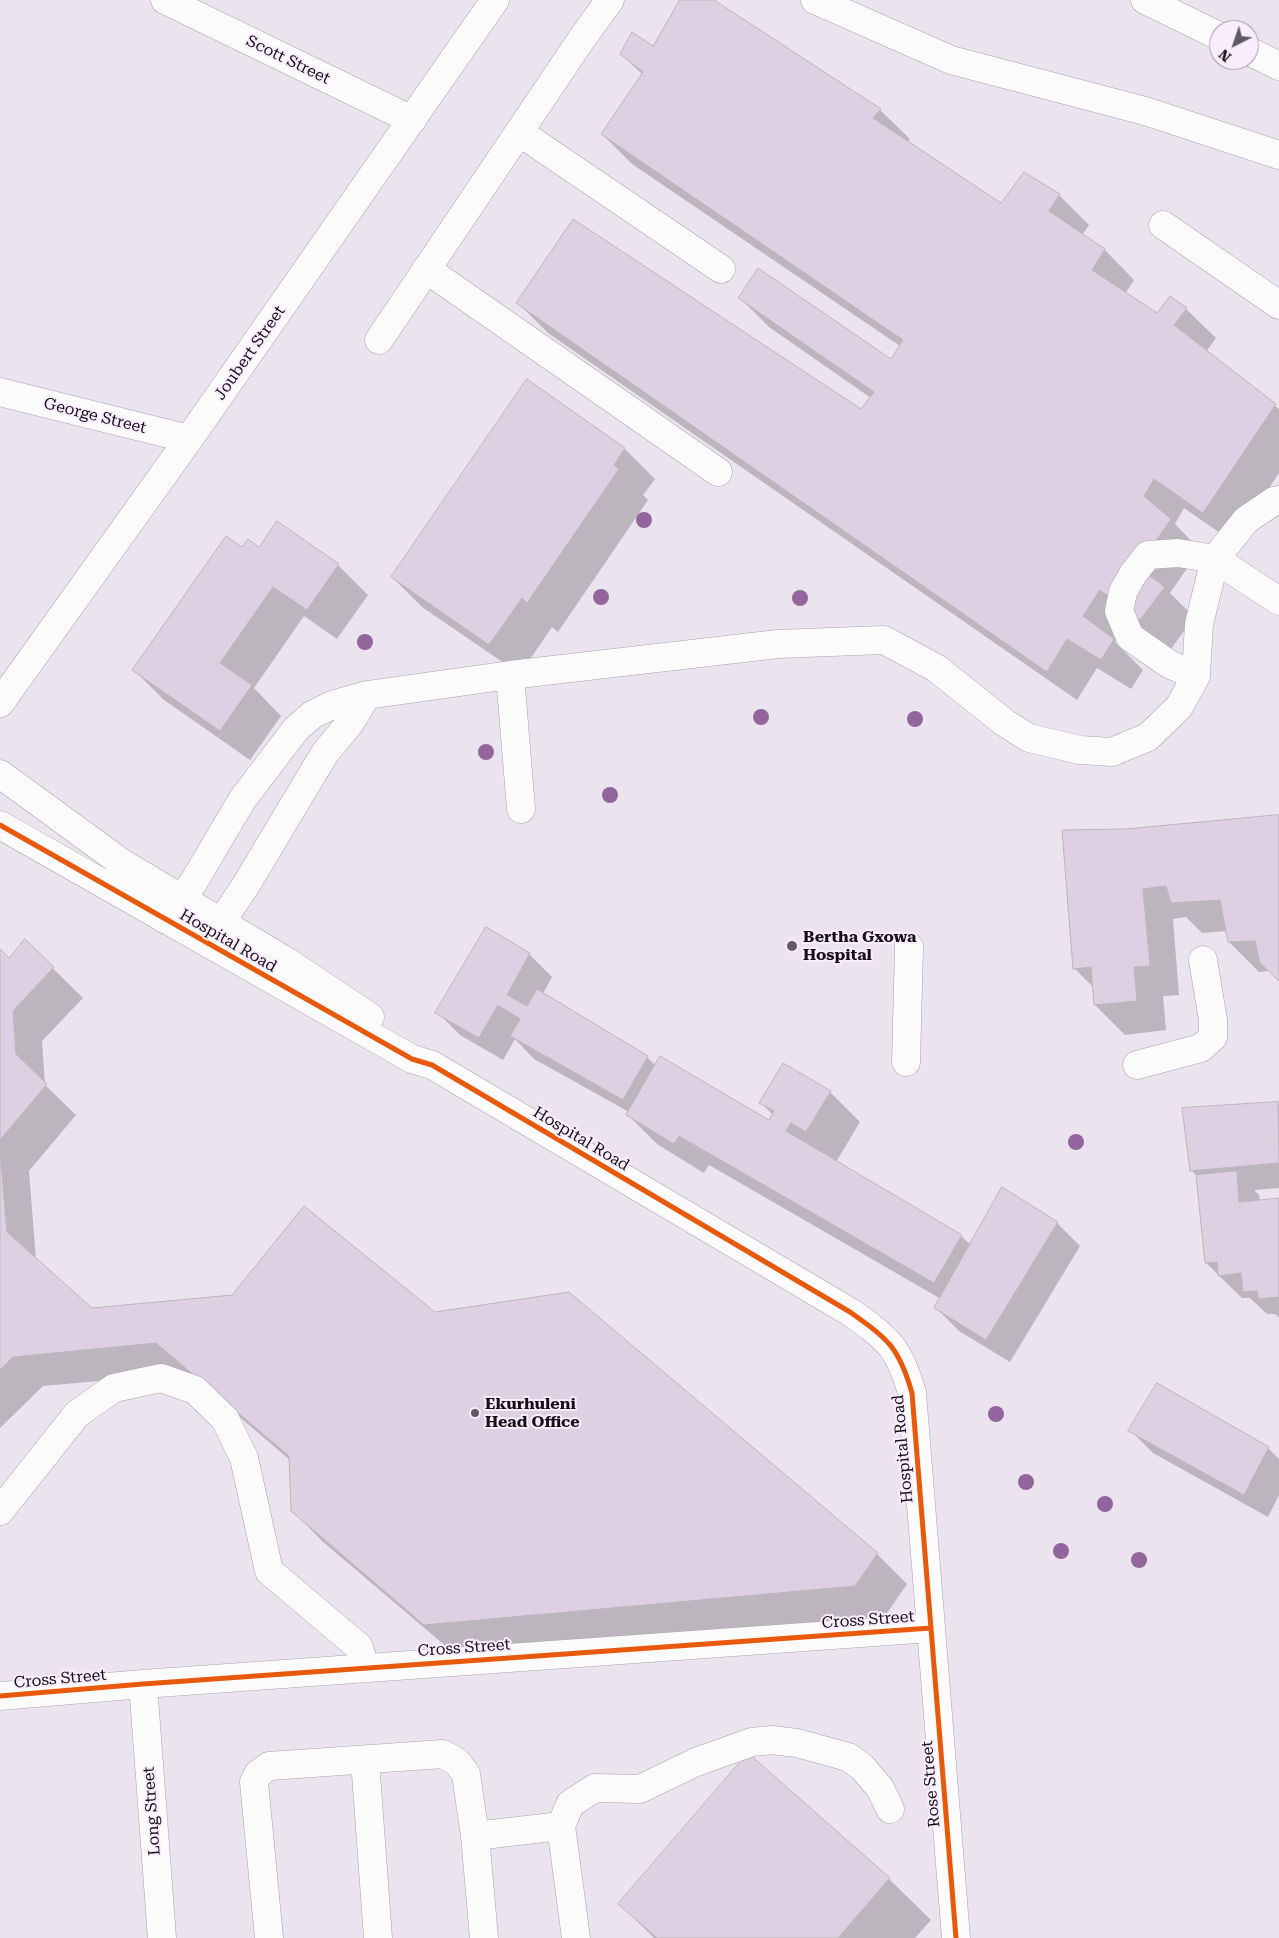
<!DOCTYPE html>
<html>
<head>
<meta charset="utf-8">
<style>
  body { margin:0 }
  #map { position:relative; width:1279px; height:1938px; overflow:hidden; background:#ebe3ee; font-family:"Roboto Serif",serif }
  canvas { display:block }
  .north { position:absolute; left:1209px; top:20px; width:50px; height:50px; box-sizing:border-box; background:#f9edfd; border:1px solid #9e95a1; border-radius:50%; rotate:221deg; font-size:14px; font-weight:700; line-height:20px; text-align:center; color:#151016 }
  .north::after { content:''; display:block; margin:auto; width:18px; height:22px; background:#605a62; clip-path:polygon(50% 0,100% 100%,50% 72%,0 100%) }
</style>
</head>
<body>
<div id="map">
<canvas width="1279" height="1938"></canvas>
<div class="north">N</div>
</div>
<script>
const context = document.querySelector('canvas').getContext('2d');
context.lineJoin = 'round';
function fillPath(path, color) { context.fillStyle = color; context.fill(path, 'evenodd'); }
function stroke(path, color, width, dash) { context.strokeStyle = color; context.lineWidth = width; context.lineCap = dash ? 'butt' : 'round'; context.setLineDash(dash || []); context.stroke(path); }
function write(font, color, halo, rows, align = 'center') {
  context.font = font + ' "Roboto Serif",serif'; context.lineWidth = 4; context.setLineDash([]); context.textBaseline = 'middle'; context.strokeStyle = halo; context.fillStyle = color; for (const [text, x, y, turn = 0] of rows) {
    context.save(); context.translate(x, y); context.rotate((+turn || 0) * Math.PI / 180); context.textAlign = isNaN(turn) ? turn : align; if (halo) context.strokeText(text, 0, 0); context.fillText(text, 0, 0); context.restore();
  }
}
const shadow = new Path2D(`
  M681,0h30l169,110 30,29 -3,3 95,63 57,-10 30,30 -7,10 23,15 29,30 -9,14 32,21 29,-6 30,29 -10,14 73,57v64l-46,69 -49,-34 -9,16 25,26 -30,43 24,24 -23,32 -41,-30 -15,23 28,28 -12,19 -34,-21 -20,32 -529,-367 -30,-30 344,108 9,-13 -102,-71 -30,-30 153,64 8,-15 -268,-182 -30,-30 41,-59 -22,-21 32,-6z
  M528,381l97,68 30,30 -12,16 5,5 -90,132 -6,-5 -32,47 -98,-67 -30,-30z
  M242,548l18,1 78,16 30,30 -31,44 -33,-23 -50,72 27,28 -31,44 -86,-60 -30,-30z
  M1279,816v165l-10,-10 -10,1 -30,-30 -2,-11 -25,2 -16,-16 -13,2 6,76 -16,1 3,34 -41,5 -30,-30 -1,-17 -20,-20 52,-138z
  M25,941l58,57 -41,43 3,44 31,30 -47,56 7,89 55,49 344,5 442,240 30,30 -22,32 -430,38 -133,-113 -30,-31 -2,-50 -102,-87 -145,13 -43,42v-477l9,9z
  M529,954l23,23 -9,17 104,63 9,9 114,56 3,-7 -13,-13 70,-10 30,30 -24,40 125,74 10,9 86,-22 23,23 -70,116 -51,-31 -23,-23 5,-9 -232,-134 -5,8 -47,-29 -30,-30 2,-2 -95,-53 -19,-20 -12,21 -43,-25 -23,-23z
  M1277,1103l2,2v83l-25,2 5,5 1,6 19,-2v119l-4,-4h-8l-17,-16h-8l-36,-35 -8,-86 -7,-7z
  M1130,1430l138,18 11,11v36l-11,22 -115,-64z
  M748,1754l141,125 42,41 -16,18h-261l-34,-34z`);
const building = new Path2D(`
  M680,0h34l167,109 -8,9 128,85 23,-31 36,22 -11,17 56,38 -13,21 65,43 13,-17 17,12 -13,17 102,79 -73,109 -49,-34 -10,17 27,23 -33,48 27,20 -25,33 -40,-30 -17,26 31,23 -13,21 -34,-21 -20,33 -531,-369 57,-84 288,190 13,-17 -136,-94 20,-30 133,91 12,-19 -302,-206 42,-62 -23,-18 12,-22 21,14z
  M527,379l98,69 -11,17 5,4 -92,134 -5,-5 -33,47 -98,-68z
  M277,521l62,43 -32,46 -34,-23 -53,76 32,22 -32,46 -88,-61 94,-134 16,11 6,-8 11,8z
  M1279,815v166l-19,-18 -5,-22 -27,1 -8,-42 -49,3 -5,-17 -23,3 7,77 -16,1 3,34 -43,4 -3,-38 -18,2 -11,-139 64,-1z
  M486,927l44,26 -23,42 20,11 10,-17 111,67 -25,44 -113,-64 10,-17 -22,-14 -19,33 -44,-25z
  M25,939l29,28 -41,44 3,43 31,30 -47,56v-191l9,9z
  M660,1056l109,64 5,-9 -15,-8 24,-40 48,28 -25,41 -15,-9 -5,8 176,104 -28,48 -255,-147 -5,8 -48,-29z
  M1278,1102l1,61 -89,8 -8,-63z
  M0,1150l7,82 85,76 140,-13 72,-89 131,106 134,-20 309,261 -23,33 -431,39 -133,-114 -2,-55 -133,-113 -143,14 -13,13z
  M1237,1171l2,31 40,-4v99l-21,2 -1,-8 -14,1 -2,-19 -23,3 -1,-14 -12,1 -9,-88z
  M1002,1187l56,35 -72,118 -52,-32z
  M1157,1383l112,64 -25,48 -116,-64z
  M748,1753l142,125 -52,60h-181l-39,-34z`);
const minor = new Path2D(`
  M165,0l247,120
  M815,0l136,60 194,51 134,44
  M1145,0l74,36
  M1249,51l30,15
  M519,132l202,137
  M1163,225l116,80
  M426,269l292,203
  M379,340l204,-303 27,-37
  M0,392l189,47
  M510,675l11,134
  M1196,676l-27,-12 -39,-27 -11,-26 4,-19 10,-18 15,-19 30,-2 37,6 64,42
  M0,774l122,89 164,98 84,56
  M0,825l412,234 20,6 418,247c38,27 49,35 62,81l44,545
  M166,920l27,-37 49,-83 54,-71 16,-14 20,-10 35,-10 143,-20 268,-31 106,-4 52,28 69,55 24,15 51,12 32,2 36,-15 31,-30 17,-31 3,-52 16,-65 31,-39 28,-19 5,-1
  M211,937l35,-52 79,-132 25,-30 17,-28
  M906,1062l3,-115
  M1137,1065l64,-17 12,-11v-17l-10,-60
  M0,1511l77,-97 37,-26 47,-10 34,12 30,29 19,39 25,113 90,76 6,21
  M143,1684l19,254
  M0,1696l143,-12 788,-56
  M365,1760l13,178
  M475,1836l86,-10
  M269,1938l-15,-156 4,-8 11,-8 174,-12 14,8 9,12 9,62 9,102
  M576,1938l-15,-112 9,-22 25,-16 45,1 56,-27 56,-20 20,-2 25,3 51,14 14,10 18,21 10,21`);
const major = new Path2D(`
  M0,703l189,-264 306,-439`);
const cycleway = new Path2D(`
  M0,825l412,234 20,6 418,247c38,27 49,35 62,81l44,545
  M0,1696l143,-12 788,-56`);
const trees = [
  [644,520],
  [601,597],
  [800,598],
  [365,642],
  [761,717],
  [915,719],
  [486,752],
  [610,795],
  [1076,1142],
  [996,1414],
  [1026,1482],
  [1105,1504],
  [1061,1551],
  [1139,1560]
];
const markers = [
  [792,946,6,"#605a62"],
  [475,1413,5,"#605a62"]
];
const streetNames = [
  ["Scott Street",288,60,26],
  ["Joubert Street",250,353,-55],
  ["George Street",95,416,14],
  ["Hospital Road",228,941,30],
  ["Hospital Road",581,1139,31],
  ["Hospital Road",903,1449,-95],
  ["Cross Street",868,1620,-4],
  ["Cross Street",464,1648,-4],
  ["Cross Street",60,1679,-5],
  ["Rose Street",931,1784,-95],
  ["Long Street",152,1811,-94]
];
const poiNames = [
  ["Bertha Gxowa",803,937],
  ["Hospital",803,955],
  ["Ekurhuleni",485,1404],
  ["Head Office",485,1422]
];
fillPath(shadow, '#0003');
fillPath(building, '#decfe2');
stroke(building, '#bbb5bd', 1);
stroke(minor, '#a8a3aa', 29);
stroke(major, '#a8a3aa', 29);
stroke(minor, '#fcfbfc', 28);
stroke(major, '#fcfbfc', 28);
stroke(cycleway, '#e8590c', 5);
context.fillStyle = '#92669d';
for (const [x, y] of trees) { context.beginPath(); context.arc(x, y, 8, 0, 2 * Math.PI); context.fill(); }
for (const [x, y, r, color] of markers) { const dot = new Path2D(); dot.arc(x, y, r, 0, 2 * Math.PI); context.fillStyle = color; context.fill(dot); stroke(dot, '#f9edfd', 2); }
write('16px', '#151016', '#f9edfd', streetNames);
write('bold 16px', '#151016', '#f9edfd', poiNames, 'left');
</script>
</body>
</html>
